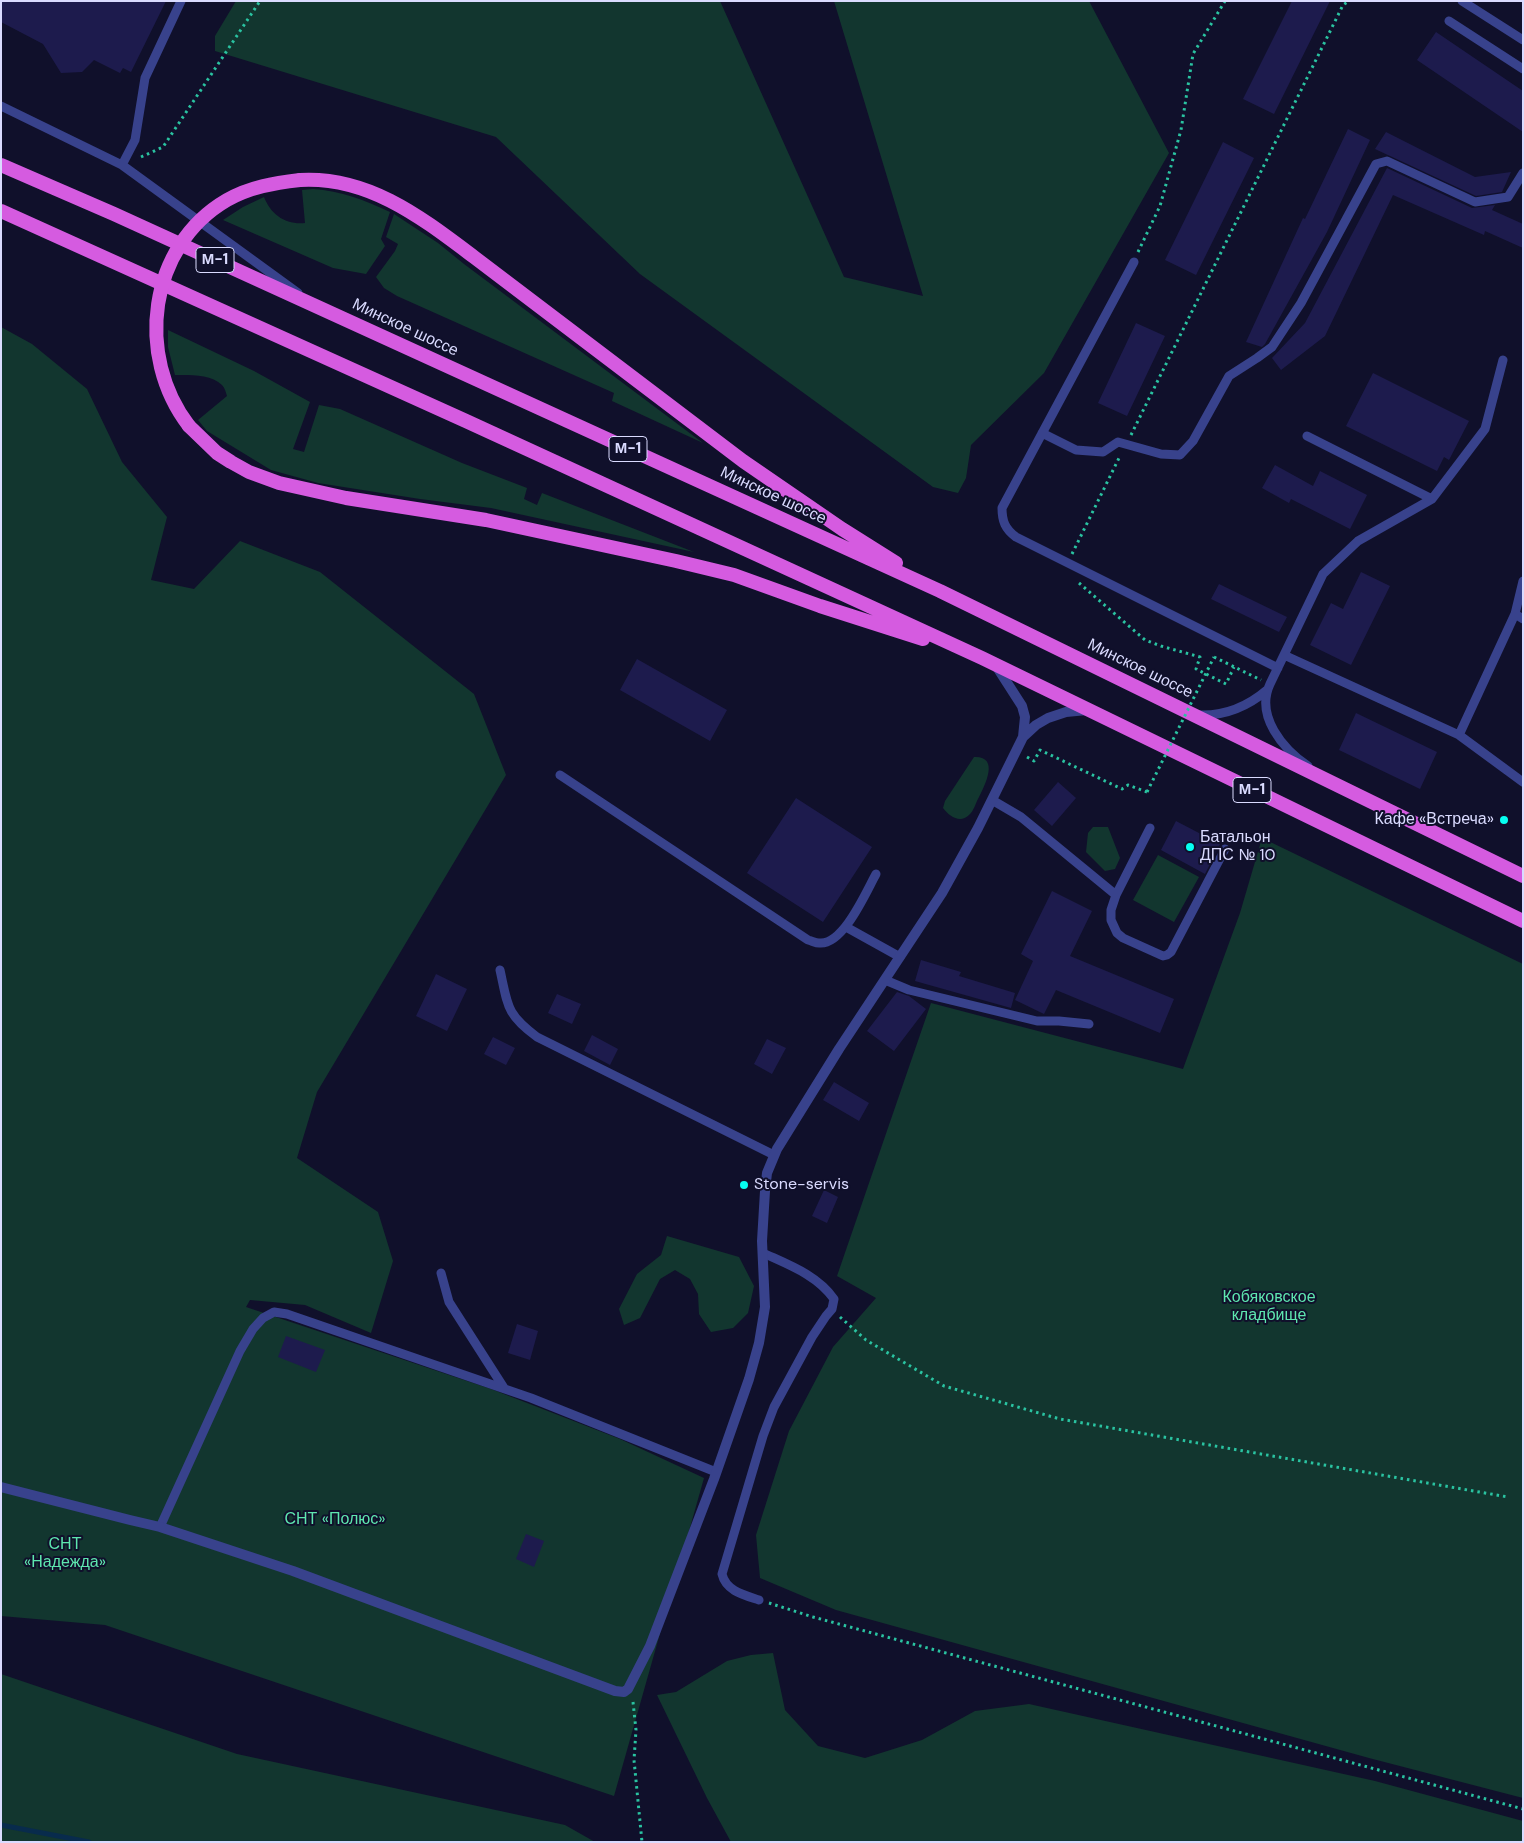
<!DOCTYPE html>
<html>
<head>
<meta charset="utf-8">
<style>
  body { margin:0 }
  #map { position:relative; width:1524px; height:1843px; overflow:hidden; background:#10102b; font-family:"DM Sans",sans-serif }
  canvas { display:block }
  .frame { position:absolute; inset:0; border:2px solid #dadbff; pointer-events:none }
</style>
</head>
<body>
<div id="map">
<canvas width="1524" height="1843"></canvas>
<div class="frame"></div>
</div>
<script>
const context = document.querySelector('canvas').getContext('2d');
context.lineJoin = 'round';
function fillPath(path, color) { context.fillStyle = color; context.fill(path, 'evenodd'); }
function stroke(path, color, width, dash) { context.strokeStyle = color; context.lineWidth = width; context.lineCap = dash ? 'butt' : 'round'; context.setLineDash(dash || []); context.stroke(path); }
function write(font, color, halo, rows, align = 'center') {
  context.font = font + ' "DM Sans",sans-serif'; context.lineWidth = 4; context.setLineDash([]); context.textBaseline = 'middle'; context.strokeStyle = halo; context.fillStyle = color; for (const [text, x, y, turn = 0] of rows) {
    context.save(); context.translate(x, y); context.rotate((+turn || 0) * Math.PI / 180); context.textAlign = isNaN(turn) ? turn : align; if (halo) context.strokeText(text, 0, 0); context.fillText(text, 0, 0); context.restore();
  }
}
const green = new Path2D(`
  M236,1h484l124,276 79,19 -89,-295h255l80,152 -125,220 -73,72 -5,33 -8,15 -25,-6 -293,-213 -144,-137 -281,-86v-15z
  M313,189c28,2 52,11 77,23l-9,27 4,7 -19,28 -33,-6 -110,-48 20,-13 21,-10c7,18 22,28 41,26l-3,-33z
  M394,214l44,29 26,21 239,179 -91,-42 2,-8 -217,-97 -13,-8 -8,-11 19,-26 3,-7 -12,-7z
  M1,327l31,17 55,45 35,73 45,55 -16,63 43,9 46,-48 80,31 154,122 32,81 -189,317 -20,66 81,54 15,49 -22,72 -66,-28 -55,-5 -4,7 245,82 129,50 84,39 -90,318 -509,-171 -104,-9z
  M168,330l86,41 56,31 -17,47 11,3 15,-47 21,4 122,54 65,25 -3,11 13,6 5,-12 152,59 -203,-44 -71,-9 -102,-16 -47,-13 -64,-39 -9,-11 29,-24c-1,-3 -2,-8 -5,-11 -11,-11 -32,-10 -47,-10l-7,-28z
  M974,757c26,-1 11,28 5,40 -3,5 -5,14 -10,18 -9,9 -20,1 -26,-7l2,-7z
  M1093,827h15l12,31 -5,11 -10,2 -19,-19 2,-19z
  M1262,838l261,126v834l-154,-40 -533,-148 -76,-32 -4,-43 33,-104 44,-84 43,-49 -39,-22 94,-273 252,66 57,-156z
  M1158,855l41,22 -25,45 -41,-22z
  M667,1236l72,21 15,29 -6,27 -15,15 -22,4 -12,-18 -1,-20 -8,-15 -15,-9 -15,9 -20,39 -16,7 -5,-16 18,-35 24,-19z
  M773,1653l12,57 33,36 47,12 57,-18 53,-29 54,-7 346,77 148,40v21h-792l-24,-44 -50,-103 19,-3 51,-31 24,-6z
  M1,1674l236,80 328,71 30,17h-594z`);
const stream = new Path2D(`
  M1,1825l88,17`);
const building = new Path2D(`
  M1,1h165l-35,71 -8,-4 -3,5 -26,-13 -12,12 -21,1 -18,-29 -42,-22z
  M1292,1h38l-56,113 -31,-15z
  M1436,32l87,59v41l-106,-72z
  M1348,129l22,11 -43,92 -62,112 -3,3 -16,-5 57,-124 2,1z
  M1386,132l89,45 36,-5 -9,20 -26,4 -101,-47z
  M1223,142l31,16 -58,117 -31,-15z
  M1387,168l85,40 23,-3 -3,5 31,14v24l-38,-17 -1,4 -91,-40 -68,141 -44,34 -9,-12 33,-35z
  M1136,323l29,13 -38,80 -29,-13z
  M1373,373l96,48 -20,39 -5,-3 -7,14 -91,-45z
  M1275,465l38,21 7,-15 47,24 -17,34 -59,-30 -2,4 -27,-15z
  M1361,572l29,14 -39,79 -41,-20 21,-42 12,6z
  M1219,584l68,33 -8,15 -68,-33z
  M637,659l90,51 -17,31 -90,-51z
  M1356,713l81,39 -17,37 -81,-39z
  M1058,782l18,16 -24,28 -18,-16z
  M796,798l76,49 -49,75 -76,-49z
  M1176,821l44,23 -15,30 -44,-24z
  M1052,891l40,20 -22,45 104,43 -14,34 -104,-43 -12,24 -29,-14 18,-39 -12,-7z
  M921,960l40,12 -2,4 56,17 -4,15 -96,-27z
  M436,974l31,15 -20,42 -31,-15z
  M897,992l12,4 17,13 -32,42 -27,-20z
  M557,994l24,10 -9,20 -24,-11z
  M592,1035l26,14 -8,16 -26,-14z
  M493,1037l22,11 -9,17 -22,-11z
  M767,1039l19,9 -14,26 -18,-10z
  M834,1082l35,21 -10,18 -36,-21z
  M824,1190l14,7 -11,26 -15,-7z
  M517,1324l21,7 -8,29 -22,-7z
  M286,1336l39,14 -9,22 -38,-15z
  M526,1534l18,7 -10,26 -18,-8z`);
const path = new Path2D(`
  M141,157l22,-10 97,-146
  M1138,252l22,-46 21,-76 12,-76 32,-53
  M1131,435l212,-430 6,-4
  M1072,554l48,-98
  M1079,583l66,57 16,6 39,11 -4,12 30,15 8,-17
  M1214,657l47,23
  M1027,757l7,4 6,-11 82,39 6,-4 19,7
  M840,1317l26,23 78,46 116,33 448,78
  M769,1603l44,14 710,192
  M633,1702l3,28 -2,30 8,82`);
const service = new Path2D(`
  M1462,1l61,39
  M1449,21l74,48
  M1,106l121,59 176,128
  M122,165l13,-25 10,-62 36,-77
  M1134,262l-132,246c0,13 3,21 14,29l262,131
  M1042,433l34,17 27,2 15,-10 43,12 19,1 13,-14 36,-65 28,-18 15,-11 29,-44 75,-139 11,-3 88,41 33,-5 15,-24
  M1307,436l125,63
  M1523,581l-8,33 8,5
  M1284,655l175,80 64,47
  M1199,715c26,1 48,-8 68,-25
  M1459,735l56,-121
  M1308,766c-25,-17 -53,-50 -38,-82l53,-110 35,-33 74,-42 53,-70 18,-69
  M560,775l248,165c4,1 8,3 11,3 24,3 47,-51 57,-69
  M992,800l29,17 95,78
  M1150,828l-34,67 -5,15v10l6,13 6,5 40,18 4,-1 4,-3 54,-103
  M846,927l54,30
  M500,970c8,36 6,44 37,67l237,118
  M885,980l24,10 128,31h22l30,3
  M441,1273l8,29 55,86
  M160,1527l80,-176 13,-22 10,-11 11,-6 13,2 244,84 185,74
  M759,1600c-15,-5 -33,-9 -37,-26l41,-138 11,-29 38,-70 14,-21 6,-7 2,-10c-17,-24 -45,-34 -71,-46`);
const minor = new Path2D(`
  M995,664l27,42 3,11 -2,20
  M1,1487l129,33 30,7 133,44 322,120 9,1 4,-3 22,-43 64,-167 35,-100 10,-36 6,-36 -3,-66 3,-50 2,-18 10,-24 62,-100 103,-156 36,-65 45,-91 13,-12 12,-7 18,-6 21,-2`);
const trunk = new Path2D(`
  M1,165l113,49 826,377 583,285
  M300,180c69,-4 122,38 174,77l269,204 99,68 54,34
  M1,211l465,210 516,237 541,263
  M189,426l28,27 14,9 18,10 30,11 67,15 140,22 190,41 58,14 86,31 103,33`);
const pathBridge = new Path2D(`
  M1147,792l67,-135`);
const trunkBridge = new Path2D(`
  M189,426c-54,-70 -41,-180 38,-226 23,-13 47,-17 73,-20`);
const markers = [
  [1504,820,5,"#06fff1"],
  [1190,847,5,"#06fff1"],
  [744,1185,5,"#06fff1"]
];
const shields = [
  [215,260,38],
  [628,449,38],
  [1252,790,38]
];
const shieldNames = [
  ["М-1",215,260],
  ["М-1",628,449],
  ["М-1",1252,790]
];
const streetNames = [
  ["Минское шоссе",405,328,25],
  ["Минское шоссе",773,496,25],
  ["Минское шоссе",1140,669,26]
];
const poiNames = [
  ["Кафе «Встреча»",1494,820,"right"],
  ["Батальон",1200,838],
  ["ДПС № 10",1200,856],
  ["Stone-servis",754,1185]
];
const parkNames = [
  ["Кобяковское",1269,1298],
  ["кладбище",1269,1316],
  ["СНТ «Полюс»",335,1520],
  ["СНТ",65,1545],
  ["«Надежда»",65,1563]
];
fillPath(green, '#12362f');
stroke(stream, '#082b4c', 5);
fillPath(building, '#1d1b4d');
stroke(path, '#2ac3a1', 3, [2.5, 4]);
stroke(service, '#38428c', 9);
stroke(minor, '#38428c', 10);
stroke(trunk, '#d55be0', 14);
stroke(pathBridge, '#2ac3a1', 3, [2.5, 4]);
stroke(trunkBridge, '#d55be0', 14);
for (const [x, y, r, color] of markers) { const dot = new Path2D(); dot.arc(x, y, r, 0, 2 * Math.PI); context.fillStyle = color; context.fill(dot); stroke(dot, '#10102b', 2); }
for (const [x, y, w] of shields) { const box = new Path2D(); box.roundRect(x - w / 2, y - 12.5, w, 25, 4); context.fillStyle = '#10102b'; context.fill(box); stroke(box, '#dadbff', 1); }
write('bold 15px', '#dadbff', null, shieldNames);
write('16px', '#dadbff', '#10102b', streetNames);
write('16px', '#dadbff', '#10102b', poiNames, 'left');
write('16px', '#5ee6af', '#10102b', parkNames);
</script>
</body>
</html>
